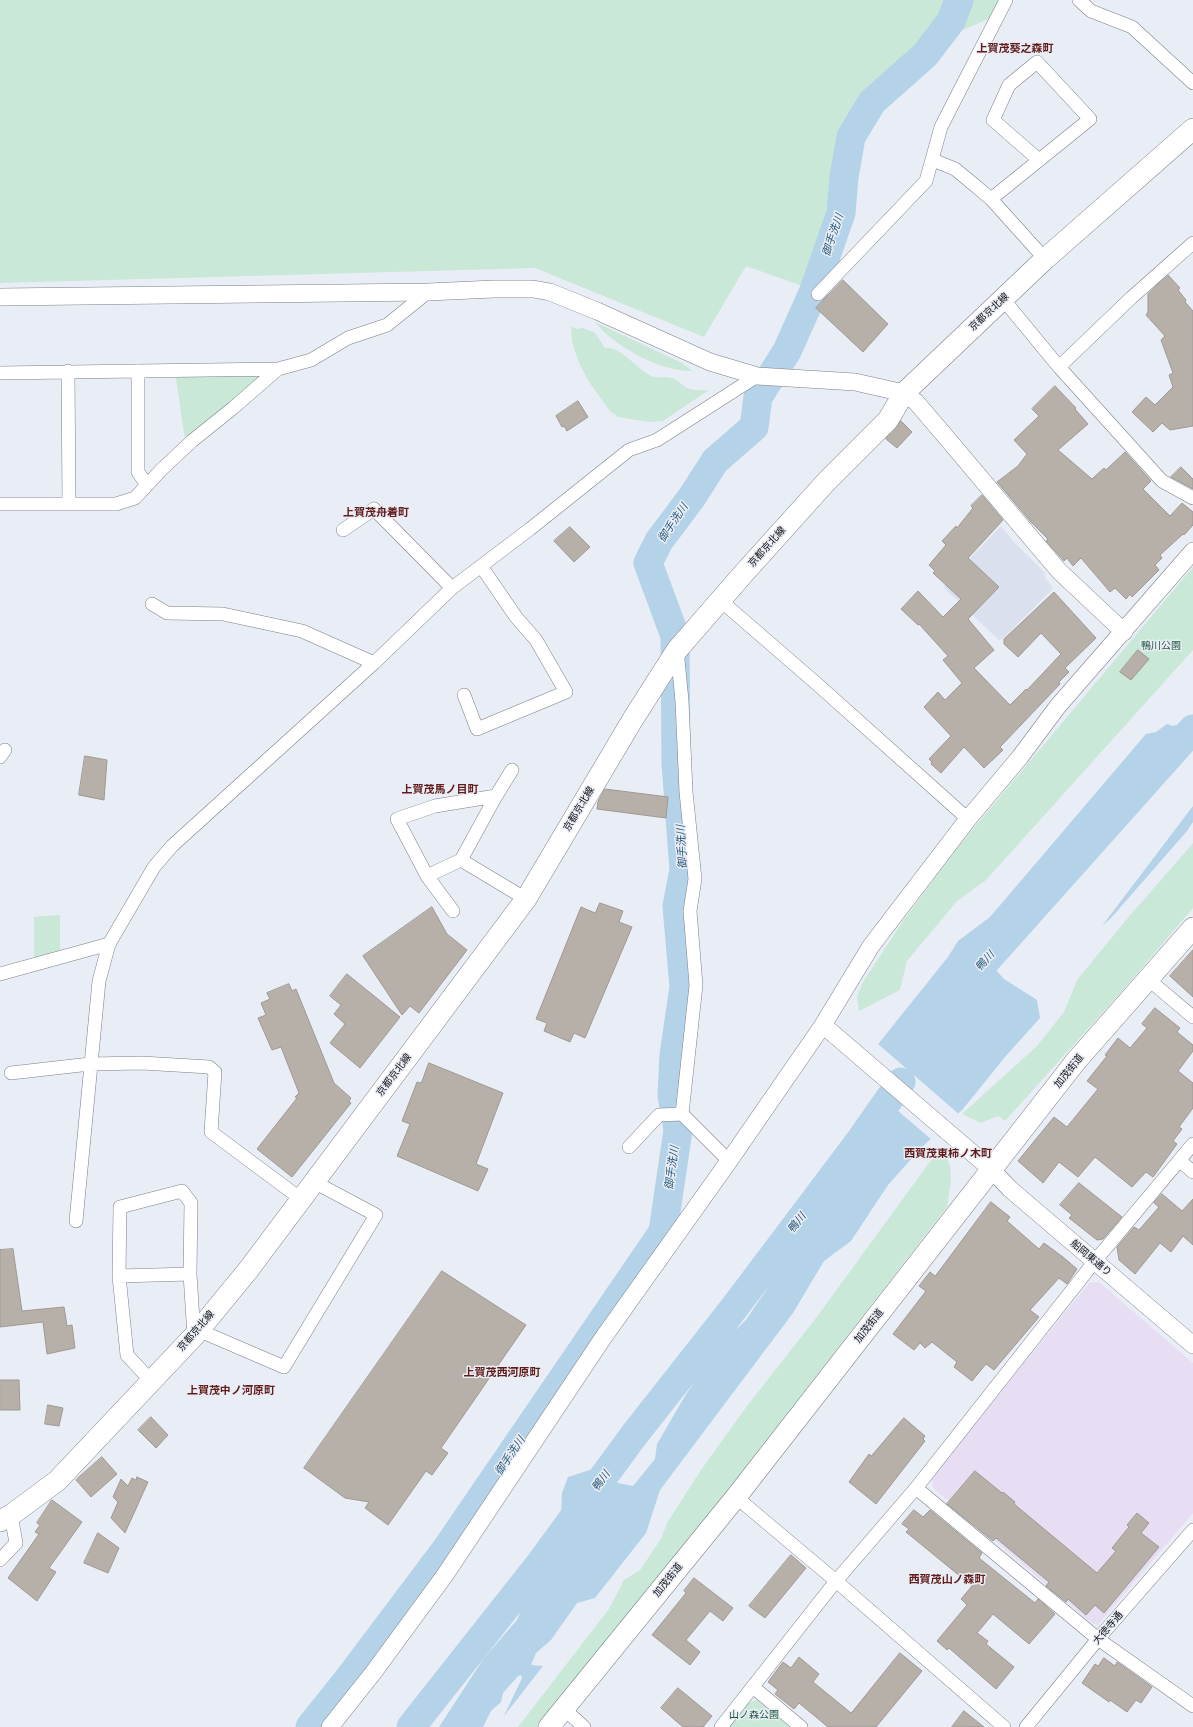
<!DOCTYPE html>
<html>
<head>
<meta charset="utf-8">
<style>
  body { margin:0 }
  canvas { display:block; background:#e9edf5 }
</style>
</head>
<body>
<canvas width="1193" height="1727"></canvas>
<script>
const context = document.querySelector('canvas').getContext('2d');
context.lineJoin = 'round';
function fillPath(path, color) { context.fillStyle = color; context.fill(path, 'evenodd'); }
function stroke(path, color, width, dash) { context.strokeStyle = color; context.lineWidth = width; context.lineCap = dash ? 'butt' : 'round'; context.setLineDash(dash || []); context.stroke(path); }
function write(font, color, halo, rows, align = 'center') {
  context.font = font + ' Raleway,"Noto Sans JP",sans-serif'; context.lineWidth = 3; context.setLineDash([]); context.textBaseline = 'middle'; context.strokeStyle = halo; context.fillStyle = color; for (const [text, x, y, turn = 0] of rows) {
    context.save(); context.translate(x, y); context.rotate((+turn || 0) * Math.PI / 180); context.textAlign = isNaN(turn) ? turn : align; if (halo) context.strokeText(text, 0, 0); context.fillText(text, 0, 0); context.restore();
  }
}
const built = new Path2D(`
  M1001,526l13,16 30,30 1,6 7,8v4l-50,49 -3,1 -56,-53z`);
const industrial = new Path2D(`
  M1099,1282l94,81v150l-95,112 -7,-2 -158,-135 -1,-11 157,-194z`);
const green = new Path2D(`
  M0,0h1001l-8,17 -73,31 -61,63 -17,43 -7,64 -30,69 -59,-21 -42,71 -169,-69 -535,15z
  M595,322l87,41 11,8c-32,1 -78,-24 -98,-49z
  M571,326l6,3 6,-1 12,5 10,15c15,-2 31,20 46,28 7,3 14,0 21,2 7,2 12,10 18,11 6,2 13,1 19,1l-46,31 -14,1 -31,-5 -8,-6 -21,-29 -10,-19 -7,-21z
  M269,369l-83,78 -11,-76z
  M1193,567v83l-207,230 -29,21 -50,60 -7,29 -41,21 -2,-14 6,-15 40,-61 54,-73z
  M1193,843v65l-71,83 -117,130 -7,-5 -17,7 -19,-9 75,-68 27,-34 13,-32 50,-61z
  M60,915v42l-26,7v-47z
  M943,1148l7,18 1,13 -4,28 -268,346 -140,174h-21l91,-118 15,-29 16,-10 21,-31 6,-16 34,-53 46,-64 69,-88 113,-155z
  M757,1700l33,27h-61l18,-24z`);
const water = new Path2D(`
  M1193,720v17l-15,4 -22,15 -124,134 -21,27 -19,32 3,20 9,10 33,21 3,18 -35,39 -42,52 -42,39 -33,37 -37,56 -27,20 -31,52 -133,177 -14,43 -51,65 -18,5 -26,37 -15,13 -5,12 12,1 -39,50 18,-38 -1,-3 -3,1 -15,17 -2,9 -10,9 -8,16h-44l45,-69 33,-38 8,-19 17,-18 19,-65 1,-25 6,-16 25,-8 25,14 15,3 22,-27 2,-15 28,-48 33,-50 28,-26 123,-184 18,-41 -12,-47 73,-91 10,-16 32,-24 156,-183 10,-2 11,-8 6,2z
  M1193,806v16l-6,9 -76,87 -9,8z`);
const pier = new Path2D(`
  M877,1043l83,72 -28,25 -49,-42 2,-3 -12,-47z`);
const river = new Path2D(`
  M966,983l227,-254
  M310,1727l40,-50 97,-129 216,-316 15,-102 -6,-35 2,-40 10,-68 -7,-81 7,-36 -8,-107 -1,-127 -27,-73 11,-22 33,-44 23,-36 39,-34 4,-30 29,-46 26,-58 28,-80 3,-36 7,-40 21,-35 53,-47 26,-34 8,-21
  M411,1727l128,-162 95,-130 100,-127 125,-166 42,-60`);
const building = new Path2D(`
  M1168,275l12,13 -2,2 8,10 -1,2 8,9v115l-23,4 -8,-7 -9,9 -21,-20 14,-15 9,8 18,-18 -4,-12 4,-2 -12,-33 4,-4 -19,-21 2,-3v-18z
  M843,280l45,44 -25,28 -47,-44z
  M1055,386l21,22 -1,1 13,15 -30,26 34,29 12,-11 2,2 19,-18 26,29 -8,8 27,27 12,-13 11,9v13l-9,10 -1,-1 -23,21 2,3 -7,7 4,5 -27,27 -2,-3 -4,5 -11,-11 -5,4 -29,-34 -8,8 -6,-8 -3,3 -18,-20 2,-2 -17,-17 -34,-40 21,-16 9,-12 -13,-14 25,-24 -7,-7z
  M578,401l10,16 -21,14 -3,-5 -2,1 -6,-11z
  M901,421l11,11 -15,16 -11,-9z
  M1181,467l12,12v10l-22,-12z
  M982,495l21,25 -35,38 31,29 -31,32 26,31 -20,18 36,37 16,-16 1,1 34,-36 -20,-21 -23,24 -14,-13v-5l50,-47 42,46 -31,30 4,4 -10,10 1,2 -60,63 3,3 -19,18 -20,-21 -23,26 -10,-9 1,-2 -3,-3 22,-23 -27,-29 14,-15 7,8 17,-17 -19,-23 5,-4 -29,-32 -1,1 -17,-16 17,-18 25,26 18,-18 -28,-26 2,-2 -6,-6 17,-20 -4,-4 14,-15 1,2 16,-20 -2,-2z
  M570,527l20,20 -16,15 -20,-21z
  M1138,650l11,9 -18,21 -11,-8z
  M85,756l22,4 -3,40 -25,-5z
  M605,789l63,8 -2,21 -69,-9 1,-7z
  M600,903l23,8 -4,11 13,5 -47,111 -11,-5 -4,9 -26,-11 3,-8 -11,-4 45,-112 14,6z
  M432,907l15,27 20,16 -48,63 -9,-7 -8,9 -39,-59z
  M1193,950v47l-23,-21z
  M347,974l53,43 -40,51 -30,-25 15,-19 -11,-10 7,-9 -11,-9z
  M289,984l3,7 4,-2 38,94 17,15 -2,3 2,2 -59,74 -35,-28 40,-51 -2,-1 4,-4 -18,-46 -9,3 -14,-32 8,-3 -5,-12 9,-4 -3,-6z
  M1155,1008l25,20 -3,4 16,13v6l-15,20 15,12v25l-14,19 3,2 -9,12 4,3 -24,33 -7,-5 -14,15 -37,-30 -17,20 -19,-15 -16,21 -25,-22 36,-44 13,10 31,-38 -11,-8 20,-25 -2,-1 13,-17 12,10 17,-20 -5,-4z
  M429,1063l74,30 -27,71 12,5 -10,22 -81,-35 13,-32 -8,-3 15,-39 4,1z
  M1079,1183l43,34 -19,22 -6,1 -28,-22 3,-3 -12,-10z
  M1162,1194l20,17 11,-12v46l-10,-9 -12,16 -11,-9 -25,31 -16,-14 -2,-13 17,-20 5,3 20,-23 -5,-4z
  M991,1202l19,15 -3,4 32,28 5,-6 19,14 14,12 -10,15 -8,-6 -29,32 9,7 -45,53 -8,-6 -14,17 -18,-14 3,-5 -25,-20 -7,6 -5,-5 -6,7 -21,-16 33,-43 -7,-5 11,-14 5,4z
  M13,1249l9,62 42,-4 3,19 5,-1 3,23 -28,6 -4,-32 -43,5v-77z
  M442,1271l84,54 -85,123 7,5 -16,22 -6,-4 -38,54 -23,-17 4,-6 -24,-4 -41,-30z
  M0,1380h19l1,30h-20z
  M48,1405l15,3 -4,18 -14,-2z
  M151,1417l17,18 -12,13 -18,-18z
  M904,1418l21,18 -2,3 2,2 -49,63 -27,-22 20,-28 2,2z
  M102,1457l15,17 -26,23 -15,-17z
  M975,1471l27,22 1,-1 12,10 -1,2 83,69 19,-22 -4,-3 17,-21 -2,-2 10,-12 12,10 -8,10 18,14 -55,66 -9,-8 -9,10 -18,-16 -2,3 -20,-16 3,-4 -53,-44 -3,3 -46,-37z
  M137,1477l11,5 -23,51 -14,-15 7,-16 -5,-5 8,-18 7,7 4,-8 4,2z
  M52,1500l30,22 -33,46 7,4 -19,29 -29,-23 31,-44 -4,-2 5,-7 -3,-2z
  M914,1510l9,7 7,-7 52,43 -3,5 56,45 3,-4 17,15 -26,30 -36,-30 -16,19 11,8 -2,3 28,23 -18,22 -47,-41 -2,2 -10,-9 30,-36 -6,-6 11,-13 -66,-54 3,-3 -7,-5z
  M98,1533l21,15 -11,25 -24,-10z
  M791,1555l15,13 -41,50 -16,-12z
  M694,1578l39,30 -10,13 -13,-10 -24,29 14,12 -10,13 -38,-30 34,-42 -2,-2z
  M900,1653l22,18 -46,56h-48l-29,-24 -5,6 -19,-15 3,-4 -10,-8 15,-20 8,6 8,-11 20,17 -6,8 38,31z
  M1104,1658l11,8 2,-4 35,25 -11,16 -5,-3 -9,12 -17,-12 -1,2 -27,-19 13,-19 3,2z
  M678,1688l34,28 -9,11h-20l-22,-19z
  M964,1711l20,16h-32z`);
const minor = new Path2D(`
  M1079,0l12,11 41,16 61,56
  M933,160l22,9 17,14 19,16 54,60
  M991,199l99,-80 -53,-57 -28,23 -16,35 46,40
  M818,294l108,-113 15,-54 65,-127
  M1003,299l56,68 103,114 31,17
  M1059,367l72,-69 62,-55
  M68,371l1,133
  M138,371v101l9,13
  M0,373l278,-4
  M0,504h116l19,-6 26,-28 31,-29 41,-33 45,-39 33,-9 37,-22 39,-13 41,-33
  M343,530l31,-21 78,79
  M720,600l97,84 151,135
  M152,604l15,9 56,1 79,17 72,32 78,-75 78,-59 99,-79 28,-10 100,-64
  M677,650l5,51 4,91 9,87 -5,32 6,74 -14,129 47,47
  M464,695l13,34 89,-37 -30,-52 -20,-23 -35,-51
  M0,757l5,-7
  M461,860l65,39
  M427,876l34,-16 35,-64 16,-26
  M453,911l-26,-35 -30,-57 38,-13 61,-10
  M0,974l109,-30
  M1149,980l44,37
  M11,1073l79,-9 52,-1 67,4 6,5 -4,60 90,67
  M629,1147l30,-32 23,-1
  M1180,1161l13,11
  M76,1221l23,-240 10,-37 45,-77 18,-21 202,-183
  M119,1276l71,-2
  M198,1330l86,37 92,-152 -62,-33
  M151,1381l-24,-26 -8,-79 1,-69 62,-16 9,12 -1,71 4,62
  M916,1488l182,151 95,67
  M736,1497l100,84 168,146
  M0,1560l16,-17 -5,-28
  M753,1687l48,40
  M564,1709l20,18
  M721,1727l115,-146 80,-93 179,-227 98,-117
  M1026,1727l72,-88 95,-109`);
const tertiary = new Path2D(`
  M0,297l428,-5 66,-3h39l17,3 47,19 113,51 47,14 98,6 49,11 12,9 24,28 119,141 65,61
  M823,1025l168,144 19,20 183,156
  M330,1727l43,-54 72,-98 158,-237 126,-177 94,-136 48,-79 97,-127 52,-62 38,-51 135,-155`);
const primary = new Path2D(`
  M0,1521l11,-6 46,-34 137,-145 55,-67 277,-370 107,-180 44,-69 67,-77 82,-91 62,-62 16,-27 141,-134 148,-130
  M549,1727l187,-230 340,-436 117,-133`);
const streetNames = [
  ["京都京北線",989,312,-43],
  ["京都京北線",767,547,-48],
  ["京都京北線",579,809,-59],
  ["加茂街道",1069,1071,-51],
  ["京都京北線",394,1075,-53],
  ["船岡東通り",1091,1258,40],
  ["加茂街道",869,1326,-52],
  ["京都京北線",196,1331,-49],
  ["加茂街道",668,1580,-51],
  ["大徳寺通",1108,1628,-49]
];
const parkNames = [
  ["鴨川公園",1161,646],
  ["山ノ森公園",754,1715]
];
const neighbourhoodNames = [
  ["上賀茂葵之森町",1015,49],
  ["上賀茂舟着町",376,513],
  ["上賀茂馬ノ目町",440,790],
  ["西賀茂東柿ノ木町",948,1154],
  ["上賀茂西河原町",502,1373],
  ["上賀茂中ノ河原町",231,1391],
  ["西賀茂山ノ森町",947,1580]
];
const waterNames = [
  ["御手洗川",833,235,-71],
  ["御手洗川",673,523,-56],
  ["御手洗川",682,847,-93],
  ["鴨川",985,961,-48],
  ["御手洗川",672,1168,-82],
  ["鴨川",797,1223,-52],
  ["御手洗川",510,1456,-56],
  ["鴨川",601,1481,-54]
];
fillPath(built, '#dae0ee');
fillPath(industrial, '#e8def3');
fillPath(green, '#c9e8d7');
fillPath(water, '#b4d2e8');
fillPath(pier, '#e9edf5');
stroke(river, '#b4d2e8', 29);
fillPath(building, '#b6b0a9');
stroke(building, '#9f9993', 1);
stroke(minor, '#7c7f87', 14);
stroke(tertiary, '#7c7f87', 18);
stroke(primary, '#7c7f87', 22);
stroke(minor, '#fff', 13);
stroke(tertiary, '#fff', 17);
stroke(primary, '#fff', 21);
write('10px', '#0e0f12', '#e9edf5', streetNames);
write('10px', '#1f5940', '#e9edf5', parkNames);
write('bold 11px', '#611c1a', '#e9edf5', neighbourhoodNames);
write('italic 11px', '#2a5b7b', '#e9edf5', waterNames);
</script>
</body>
</html>
